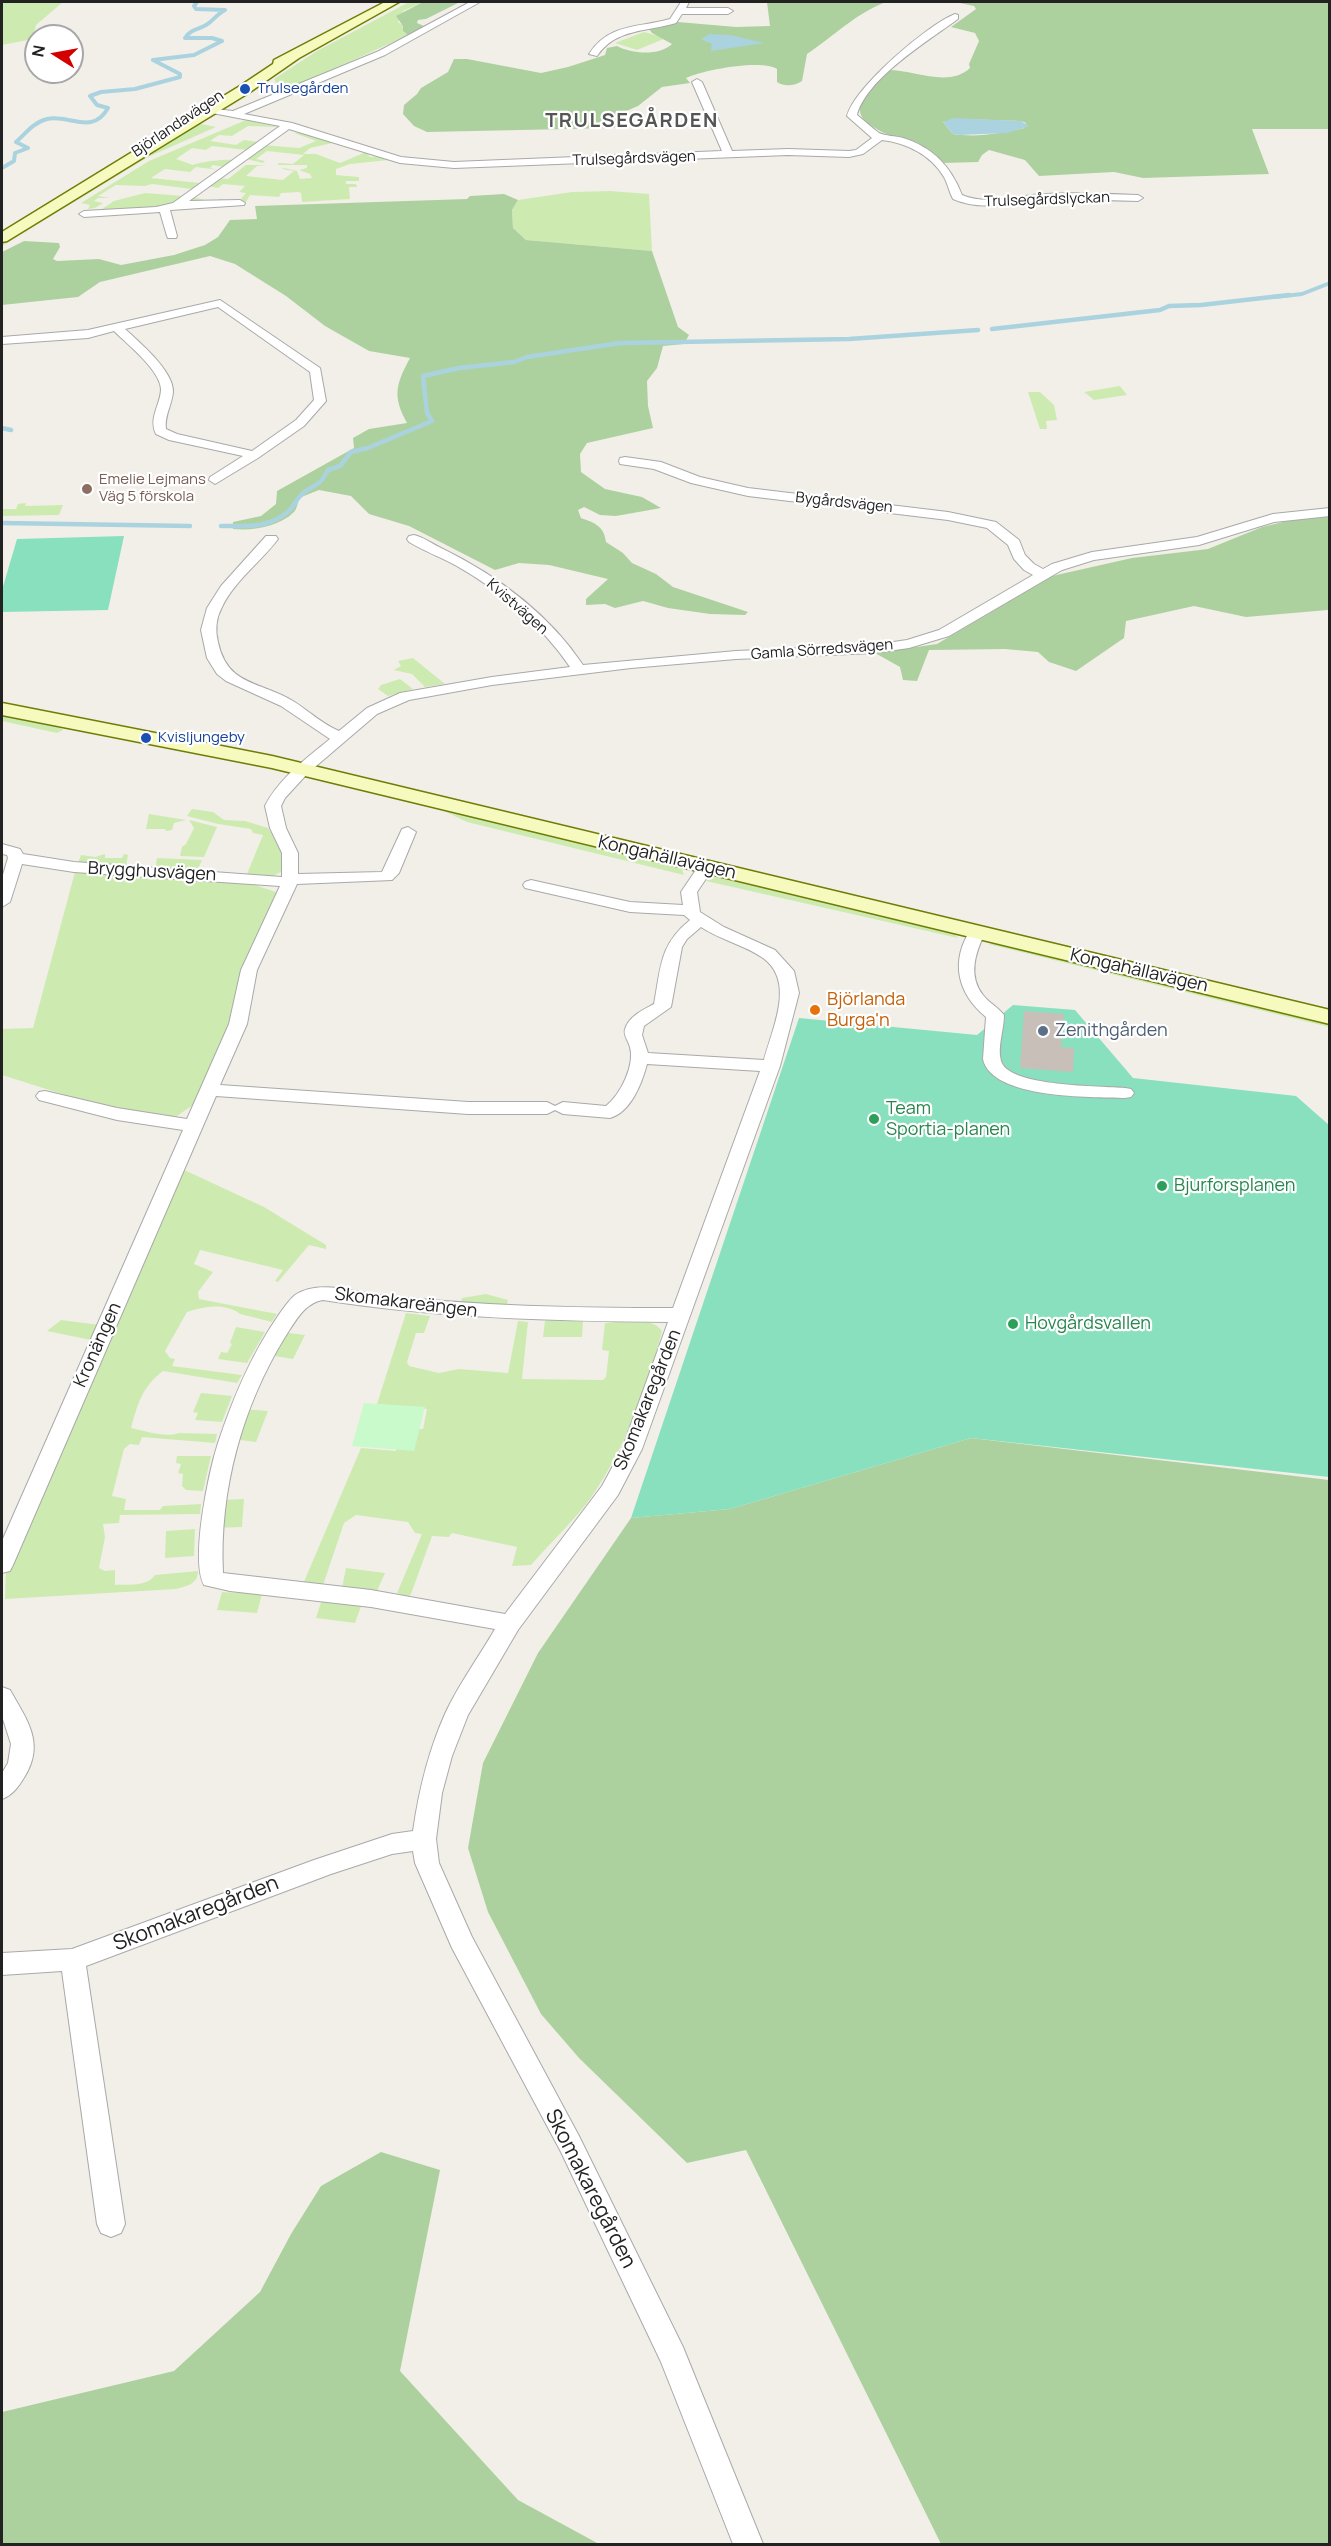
<!DOCTYPE html>
<html>
<head>
<meta charset="utf-8">
<style>
  body { margin:0 }
  #map { position:relative; width:1331px; height:2546px; overflow:hidden; background:#f2efe9; font-family:Manrope,sans-serif }
  canvas { display:block }
  .frame { position:absolute; inset:0; border:3px solid #222; pointer-events:none }
  .north { position:absolute; left:24px; top:24px; width:60px; height:60px; box-sizing:border-box; background:#fff; border:2px solid #a7a7a7; border-radius:50%; rotate:281deg; font-size:16px; font-weight:700; line-height:24px; text-align:center; color:#222 }
  .north::after { content:''; display:block; margin:auto; width:21px; height:27px; background:#d40000; clip-path:polygon(50% 0,100% 100%,50% 72%,0 100%) }
</style>
</head>
<body>
<div id="map">
<canvas width="1331" height="2546"></canvas>
<div class="frame"></div>
<div class="north">N</div>
</div>
<script>
const context = document.querySelector('canvas').getContext('2d');
context.lineJoin = 'round';
function fillPath(path, color) { context.fillStyle = color; context.fill(path, 'evenodd'); }
function stroke(path, color, width, dash) { context.strokeStyle = color; context.lineWidth = width; context.lineCap = dash ? 'butt' : 'round'; context.setLineDash(dash || []); context.stroke(path); }
function write(font, color, halo, rows, align = 'center') {
  context.font = font + ' Manrope,sans-serif'; context.lineWidth = 4.5; context.setLineDash([]); context.textBaseline = 'middle'; context.strokeStyle = halo; context.fillStyle = color; for (const [text, x, y, turn = 0] of rows) {
    context.save(); context.translate(x, y); context.rotate((+turn || 0) * Math.PI / 180); context.textAlign = isNaN(turn) ? turn : align; if (halo) context.strokeText(text, 0, 0); context.fillText(text, 0, 0); context.restore();
  }
}
const grass = new Path2D(`
  M2,2h61l-27,23 -3,14 -31,6z
  M409,2h14l-20,9 -5,11 6,4 -1,5 5,4 -100,46 -14,5 -18,-3 -2,-4 43,-28z
  M644,32l22,6 -29,12 -22,-7z
  M246,120l32,7 -30,-1 -16,10 -13,-1 -9,6 26,4 8,-5 15,2 -12,8 -35,-4 -6,4 -14,-2 -16,11 17,6c7,-3 32,-6 39,-5l-8,7 -11,-2 -3,3 9,2 -23,-3 -6,5 -25,-3 -14,9 49,5 -8,6 -40,-5 -7,2 -29,-1 -18,11 12,2h-12l-4,3 9,2 -8,5 -7,1 2,-4 -9,-2 68,-42z
  M196,123l20,4 -68,30 -146,89v-3z
  M304,132l33,10 -27,6 -7,6h13l24,9 26,-11 4,5 12,-1 7,4 -39,4 -14,5v6l23,2v4h-13v3h10l1,3h-8l1,12 -48,3 -1,-9 -2,-1 -18,1 -2,4 -29,-2 -4,7 -53,3 -7,-3 7,-5 19,5 8,-3 19,2 7,-8 -7,-1 6,-6 -22,-2 -5,4 -11,-2 12,-8 9,1 18,-14h20l-9,1 -11,10 37,4 11,-9 -12,-2 2,-1 13,3 3,8 12,-1 -2,-4 -11,-4 8,-2v-3h-30l2,-2 14,1 11,-9 -37,-4 -11,8 9,2 -2,2 -17,-4 16,-14 37,3 17,-7 -22,-8z
  M610,191l39,3 3,57 -126,-11 -13,-12 -1,-18 6,-10 54,-8z
  M145,193l39,3 -21,12 -64,3 15,-10z
  M1120,386l7,9 -33,5 -10,-8z
  M1028,392h12l14,13 3,15 -11,1 1,8h-7z
  M26,503l-1,3 38,-1 -4,10 -57,1v-7h14l2,-5z
  M413,658l32,26 -20,3 -13,-13 -18,-4 7,-4 -3,-5z
  M400,679l13,10 -25,7 -10,-7 3,-4z
  M2,714l59,14 2,2 -6,3 -55,-12z
  M192,809l21,3 11,8 21,1 23,7 17,27v15l-12,6 -26,-2 16,-39 -10,-2 -2,-4 -33,-5 -31,-8z
  M442,810l221,53 19,6 2,6 -217,-53z
  M149,814l37,6 -12,3 -2,7 -6,1 -1,-2h-19z
  M189,820l28,7 -13,30 -24,-1 2,-9 4,-3 8,-16z
  M105,854v4h17l2,-4 4,1 -2,11 -48,-3 3,-8 14,2z
  M157,858l45,2 -5,11 -42,-2z
  M75,872l174,11 27,9 -44,132 -33,77 -22,15h-32l-61,-15 -82,-26v-46l31,-1z
  M713,877l12,1 220,53 9,2 4,5 -252,-57z
  M988,944h14l327,80v3z
  M180,1168l84,39 62,38v4l-17,-4 -31,37 -3,-1 8,-11 -83,-20 -6,14 19,8 -15,20 1,7 78,15 -5,8 -32,-8c-15,-12 -37,-7 -53,-2l-22,39 5,7 5,1 -3,7 70,9 -5,8 -74,-12c-22,17 -25,33 -32,57 14,3 35,10 48,5l38,1 -2,9 -73,-6 -3,8 -9,-1 -6,5 -12,47 14,3 -2,11h36l3,-4 38,-2 -1,10 -80,1 -1,8 -16,1 2,13 -6,31 6,3 10,-1v15c13,-1 32,2 40,-10l43,-4c0,13 -11,15 -22,18l-171,10 1,-33z
  M486,1294l22,6 -2,9 -46,-3 2,-8z
  M406,1313l24,3 -6,17h-8l-9,29 2,4 30,7 20,-4 49,4 10,-52 10,1 -6,57 81,1 3,-3 3,-26 -7,-1 3,-27c17,-1 45,-8 57,8 -14,56 -37,117 -70,165 -17,24 -41,46 -61,69l-19,1 5,-19 -65,-14 -3,4 -17,-1 -21,58 -3,3 -11,-4 25,-59 -7,-1 -7,-11 -52,-7 -12,8 -21,62 -20,-1 58,-136 35,3 6,-22h21l4,-20 -50,-5z
  M61,1320l39,5 -9,15 -44,-9z
  M545,1321h38l-1,16h-39z
  M236,1327l29,5 -18,31 -29,-4 3,-7 6,1 5,-9 -2,-1z
  M281,1332l24,3 -12,24 -25,-4z
  M201,1393l31,3 -10,26 -27,-2 3,-7 -5,-1z
  M243,1409l25,2 -12,31 -23,-3z
  M177,1456h34l-8,35 -17,-1 -4,-4 1,-12 -5,-1 3,-9 -5,-1z
  M244,1499l-2,28 -26,1 3,-28z
  M195,1529l-1,27 -29,2 1,-27z
  M346,1568l39,5 -8,18 -35,-3z
  M222,1592l40,2 -5,19 -40,-3z
  M322,1599l40,5 -7,19 -39,-5z`);
const forest = new Path2D(`
  M423,2h37l-34,17 -8,1 -1,3 7,3 -16,9 -5,-4v-5l-7,-10z
  M767,2h119c-30,11 -53,35 -79,52l-5,27c-7,5 -18,6 -25,1v-13c-15,-10 -74,1 -91,9l4,5 -28,4 -24,19 -21,9 4,6 -7,7 -187,4 -13,-6 -11,-12 1,-9 13,-11 4,-6 27,-16 6,-13h13l74,14 27,-6 37,-12 2,-7 10,-2c15,8 43,10 55,-2l-20,-11 -3,-4 29,-7 58,5 34,-1z
  M955,2h374v127h-77l17,45 -126,4 -29,-6 -75,4 -14,-16 -36,-10 -7,5 -4,7 -35,1c-9,-8 -18,-17 -30,-22 -8,-3 -19,-2 -27,-7 -6,-3 -23,-12 -25,-19 -6,-14 19,-37 28,-45 25,0 60,18 81,-2l-1,-4 10,-23 -4,-8 -24,-6 25,-18 -2,-3zM960,119l61,2 5,2 -2,5c-23,5 -46,10 -71,6l-10,-12z
  M504,194l14,6 -6,10 1,18 13,12 126,11 26,76 11,8 -5,9 -21,2 -6,22 -10,13 1,25 5,22 -66,15 -7,11 1,18 24,17 37,8 19,11 -45,8 -16,-1 -16,-8 -6,3 3,8c14,5 23,8 25,24l17,11 9,10 24,11 17,13 75,25 -3,3 -35,-1 -42,-6 -25,-7 -28,7 -10,-4 -19,1v-6l22,-20 -59,-14 -30,-2 -24,7 -86,-44 -40,-12 -18,-18 -32,-6 -20,8c-1,4 -2,11 -5,14 -15,15 -42,19 -61,17v-7l28,-6 15,-12 1,-13 77,-43 -1,-10 16,-9 38,-6c-15,-27 -11,-39 3,-65l-41,-7 -44,-25 -39,-30 -51,-32 -25,-8 -110,26 -22,15 -76,8v-53l22,-11 35,2 1,4 -7,12 4,2 42,-2 22,6 53,-10 31,-10 13,-8 12,-17 27,-1 -2,-13 212,-7 3,-3z
  M1329,517l-1,93 -82,7 -52,-11 -68,15 -2,17 -48,33 -27,-9 -11,-10 -33,-3 -76,1 -12,31 -14,-1 -3,-13 -25,-14 62,-9 115,-68 80,-18 76,-9 54,-22 38,-9z
  M971,1438l358,42v1064h-388l-195,-394 -59,13 -108,-105 -38,-44 -53,-102 -20,-64 15,-85 55,-110 93,-135 99,-9z
  M381,2152l59,18 -40,201 118,129 81,44h-597v-132l172,-41 86,-79 31,-58 30,-48z`);
const park = new Path2D(`
  M364,1403l61,4 -11,44 -62,-5z`);
const pitch = new Path2D(`
  M124,536l-16,74 -106,2v-22l15,-51z
  M1013,1005l62,5 58,68 163,18 33,29v352l-358,-39 -241,71 -99,9 168,-500 178,17z`);
const water = new Path2D(`
  M710,34l20,1 34,8 -53,8 1,-7 -11,-5z
  M954,118l67,3 8,5 -22,7 -47,2 -7,-1 -10,-12z`);
const streamFar1 = new Path2D(`
  M2,168l12,-7 1,-8 13,-5 -12,-6c9,-8 18,-20 31,-23 23,-5 45,17 61,-11l-11,-3 -7,-9 11,-4 34,-3 45,-12v-3l-27,-14 41,-5 28,-14 -10,-3h-27c6,-9 12,-8 21,-13 7,-4 11,-11 19,-15l-29,-1 -2,-3 3,-4
  M1275,297l27,-3 28,-11`);
const stream = new Path2D(`
  M992,329l168,-19 9,-4 32,-1 88,-10
  M2,428l9,2
  M2,523l188,3
  M221,526c26,0 47,3 68,-15 5,-5 7,-11 12,-16 13,-12 16,-5 27,-25l12,-4 11,-14 17,-4 64,-27 -5,-8 -4,-37 36,-8 55,-6 13,-5 93,-14 229,-4 129,-9`);
const building = new Path2D(`
  M1024,1011l40,3 -3,33 13,1 -1,24 -53,-4z`);
const street = new Path2D(`
  M470,2h10l-95,53 -141,59 48,9 109,34 53,5 268,-11 -30,-69 5,-3 5,3 30,69 56,-2 61,2 7,-1 16,-12 -25,-22c8,-29 80,-91 108,-102l3,1v4c-30,22 -91,59 -101,96 8,6 15,13 22,18 6,3 17,3 24,5 29,9 48,28 59,57 25,11 56,0 83,-1 31,-2 62,0 93,1l5,3 -5,3c-31,-1 -62,-2 -93,-1 -31,2 -62,12 -92,-1 -4,-7 -5,-15 -9,-22 -13,-22 -37,-34 -62,-37l-19,14 -14,3 -61,-2 -334,13 -54,-5 -111,-34 -100,72 51,-1 5,3 -1,2 -74,5 7,26 -1,2h-8l-1,-2 -7,-24 -76,5 -5,-3 5,-3 72,-4 17,-4 107,-77 -73,-14v-4l26,3 146,-60z
  M681,2h8l-3,6h42l5,3 -5,3h-46l-6,9c-29,9 -60,5 -79,33l-8,-2c20,-31 49,-26 81,-35z
  M220,300l100,68 6,33 -22,25 -46,32 -43,26 -6,-4 1,-3 33,-21 -74,-16 -13,-6c-8,-16 5,-30 5,-45 -1,-19 -34,-45 -47,-58l-26,7 -86,6v-7l86,-7zM218,307l92,65 4,28 -18,20 -44,31 -75,-17 -11,-5c-2,-13 6,-24 7,-37 1,-21 -34,-50 -48,-63z
  M625,457l36,5 39,15 48,11 200,24 48,10 23,18 6,15 9,9 9,5 9,-5 40,-12 105,-15 76,-23 57,-6v8l-56,6 -75,23 -105,15 -32,10 -113,66 -40,12 -36,5 -137,6 -105,9 -139,17 -83,15 -32,14 -69,59 -23,25 -4,8 5,22 12,25v21l84,-2 20,-43 6,-2 8,5 -17,41 -7,7 -95,4 -40,86 -10,54 -27,61 248,17h79l8,4 8,-4 43,4c15,-12 29,-41 24,-59 -2,-7 -7,-12 -5,-18 4,-13 18,-19 29,-25 7,-36 5,-59 36,-84l-6,-5 -54,-3 -105,-24 -2,-3 2,-3 6,-2 99,22 53,3 -2,-13 19,-28h12l2,3 -17,25 3,20 24,15 51,23 19,21 5,22 -19,73 -138,383 -24,46 -100,135 -50,85 -16,41 -10,37 -6,46 3,24 33,74 107,199 104,211 80,197h-30l-72,-182 -100,-210 -109,-204 -37,-85 -2,-12 -21,3 -61,20 -245,92 39,258 -4,9 -10,4 -10,-4 -4,-9 -35,-253 -60,4v-22l70,-4 242,-89 78,-26 21,-3c6,-41 15,-79 32,-117 13,-29 34,-57 50,-85l-124,-22 -141,-16 -26,-6c-14,-26 5,-114 14,-142 15,-45 33,-88 60,-127 5,-7 10,-15 17,-21 24,-16 58,-3 84,0 98,11 196,13 294,13l87,-237 -113,-7c-5,19 -16,48 -37,54l-47,-4 -8,-4 -8,4h-79l-252,-18 -203,469 -3,6 -8,2v-32l181,-411 -66,-10 -78,-20 -3,-4 3,-4 6,-1 72,17 70,11 42,-95 12,-54 39,-84 -206,-14 -52,-8 -12,38 -8,5v-29l6,-20 -1,-3 -5,-1v-10l18,5 3,5 51,8 208,15v-24l-12,-25 -5,-22c14,-28 42,-48 65,-67l-49,-33 -55,-25 -9,-7 -10,-16 -6,-28 6,-22 14,-22 45,-50h10l2,3c-17,23 -43,41 -56,68 -6,11 -7,23 -4,35 9,44 42,39 75,59 16,10 29,23 46,30l28,-23 33,-15 92,-16 78,-10c-28,-42 -71,-77 -115,-102 -15,-8 -31,-14 -46,-23l-2,-3 2,-3 5,-1c9,2 17,8 25,12 56,27 109,66 144,118l153,-14 137,-6 34,-5 32,-10 94,-55 -9,-5 -10,-11 -6,-14 -21,-17 -39,-8 -200,-24 -57,-13 -37,-14 -34,-5 -1,-3 1,-3zM701,927c19,13 44,18 62,31 33,24 9,71 1,102l-116,-7 -6,-18 2,-9 27,-19 11,-60 5,-8zM323,1300c115,18 229,21 345,22l-46,127 -20,37 -97,128 -134,-24 -148,-17c-4,-82 19,-166 62,-236 10,-15 19,-34 38,-37z
  M977,928l8,5c-10,20 -17,43 -2,62 6,8 15,12 21,20 0,15 -7,32 -3,46 7,26 101,25 124,27l6,1 3,4 -3,4 -6,1c-33,-1 -134,1 -142,-39l3,-42c-29,-24 -36,-56 -15,-88z
  M2,1687l8,3c17,30 35,53 15,86 -6,10 -12,19 -23,23v-26l6,-10 3,-19 -9,-28z`);
const secondary = new Path2D(`
  M385,2h14l-100,56 -49,34 -243,149 -5,1v-10l238,-146 33,-22 1,-4z
  M2,703l270,53 1058,254v14l-1058,-256 -270,-53z`);
const markers = [
  [245,89,6,"#1a4fb4"],
  [87,489,6,"#8d6e63"],
  [146,738,6,"#1a4fb4"],
  [815,1010,6,"#e8710a"],
  [1043,1031,6,"#5c6f8a"],
  [874,1119,6,"#2e9e5b"],
  [1162,1186,6,"#2e9e5b"],
  [1013,1324,6,"#2e9e5b"]
];
const farTransitnames = [
  ["Trulsegården",257,89],
  ["Kvisljungeby",158,738]
];
const farStreetnames = [
  ["Björlandavägen",178,124,-34],
  ["Trulsegårdsvägen",634,159,-2],
  ["Trulsegårdslyckan",1047,200,-2],
  ["Bygårdsvägen",844,503,6],
  ["Kvistvägen",517,607,41],
  ["Gamla Sörredsvägen",822,650,-4]
];
const farEducationnames = [
  ["Emelie Lejmans",99,480],
  ["Väg 5 förskola",99,497]
];
const streetNames = [
  ["Kongahällavägen",667,858,13],
  ["Brygghusvägen",152,872,3],
  ["Kongahällavägen",1139,971,13],
  ["Skomakareängen",406,1303,7],
  ["Kronängen",98,1345,-66],
  ["Skomakaregården",648,1400,-68]
];
const foodNames = [
  ["Björlanda",827,1000],
  ["Burga'n",827,1021]
];
const serviceNames = [
  ["Zenithgården",1055,1031]
];
const leisureNames = [
  ["Team",886,1109],
  ["Sportia-planen",886,1130],
  ["Bjurforsplanen",1174,1186],
  ["Hovgårdsvallen",1025,1324]
];
const farDistrictnames = [
  ["TRULSEGÅRDEN",632,121]
];
const nearStreetnames = [
  ["Skomakaregården",196,1914,-21],
  ["Skomakaregården",590,2189,63]
];
fillPath(grass, '#cdebb0');
fillPath(forest, '#add19e');
fillPath(park, '#c8facc');
fillPath(pitch, '#88e0be');
fillPath(water, '#aad3df');
stroke(streamFar1, '#aad3df', 4);
stroke(stream, '#aad3df', 4.5);
fillPath(building, '#c7bfb8');
stroke(street, '#a9a9a9', 2);
stroke(secondary, '#707d05', 3);
fillPath(street, '#fff');
fillPath(secondary, '#f7fabf');
for (const [x, y, r, color] of markers) { const dot = new Path2D(); dot.arc(x, y, r, 0, 2 * Math.PI); context.fillStyle = color; context.fill(dot); stroke(dot, '#fff', 2); }
write('15px', '#164399', '#fff', farTransitnames, 'left');
write('15px', '#222', '#fff', farStreetnames);
write('15px', '#785e54', '#fff', farEducationnames, 'left');
write('18px', '#222', '#fff', streetNames);
write('18px', '#c56008', '#fff', foodNames, 'left');
write('18px', '#4e5e75', '#fff', serviceNames, 'left');
write('18px', '#27864d', '#fff', leisureNames, 'left');
context.letterSpacing = '1.5px';
write('bold 20px', '#555', '#fff', farDistrictnames);
context.letterSpacing = '0px';
write('21px', '#222', '#fff', nearStreetnames);
</script>
</body>
</html>
